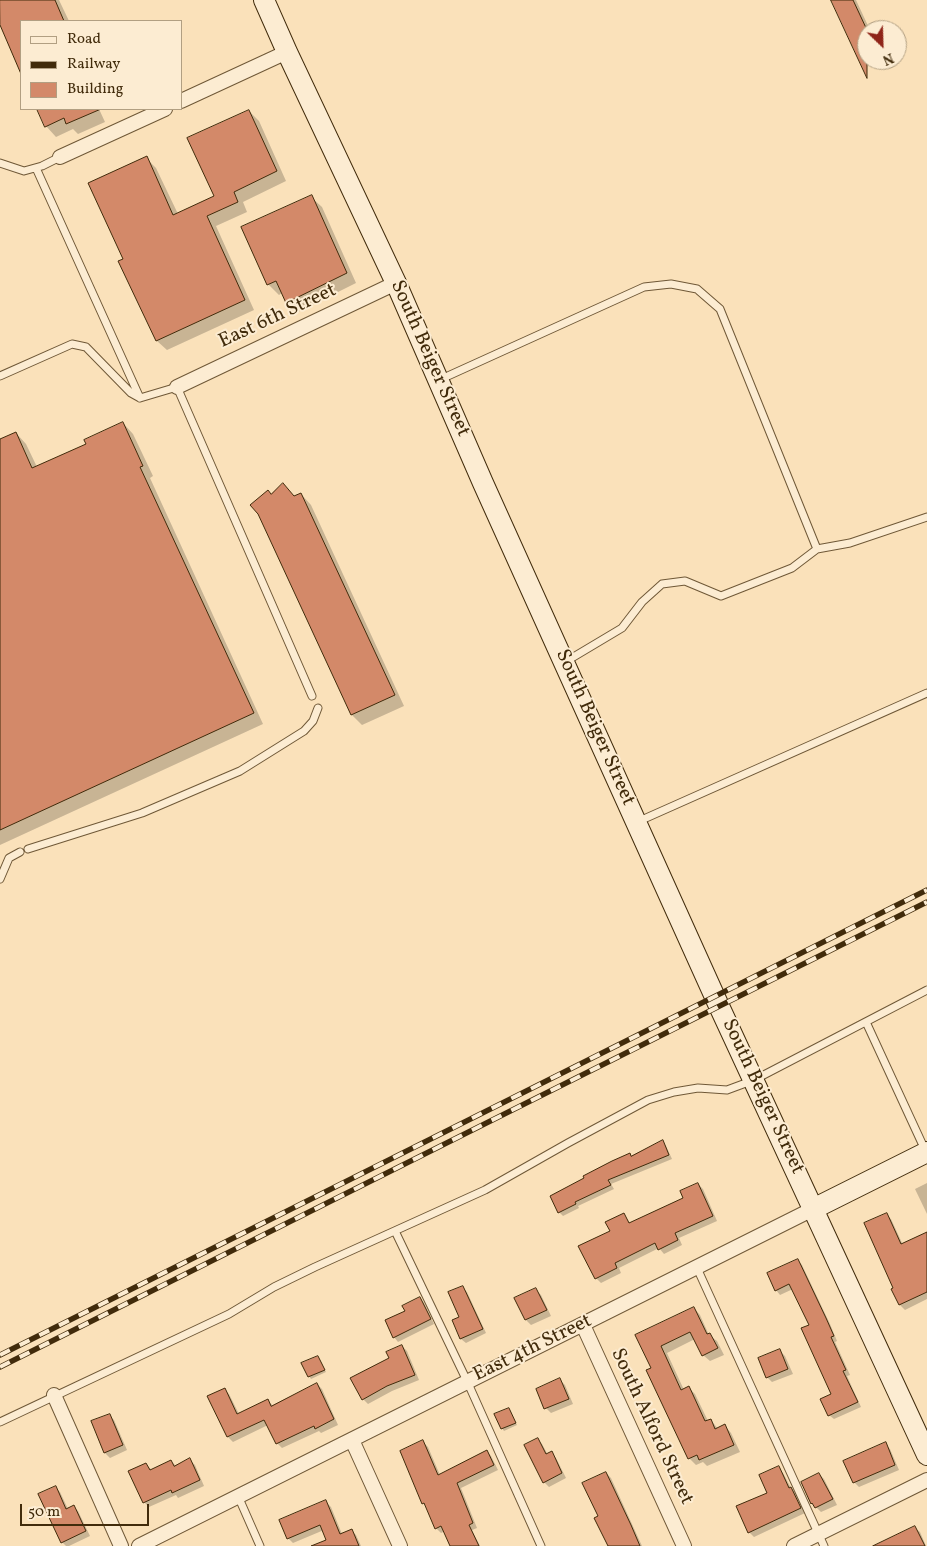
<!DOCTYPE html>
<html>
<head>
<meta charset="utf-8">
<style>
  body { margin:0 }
  #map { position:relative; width:927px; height:1546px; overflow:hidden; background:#fae1ba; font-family:Vollkorn,serif }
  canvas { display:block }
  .legend { position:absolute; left:20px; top:20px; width:162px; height:90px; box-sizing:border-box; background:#fcecd2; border:1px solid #b19f82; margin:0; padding:6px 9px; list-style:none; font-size:15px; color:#412b0b }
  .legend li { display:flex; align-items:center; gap:10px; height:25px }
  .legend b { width:25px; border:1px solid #b19f82 }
  .north { position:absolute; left:857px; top:20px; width:50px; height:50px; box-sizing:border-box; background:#fcecd2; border:1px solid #b19f82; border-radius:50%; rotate:156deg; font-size:14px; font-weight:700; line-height:20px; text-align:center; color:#412b0b }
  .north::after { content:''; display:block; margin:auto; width:18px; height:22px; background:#8f2418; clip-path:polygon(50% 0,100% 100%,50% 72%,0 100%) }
  .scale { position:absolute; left:20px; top:1504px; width:129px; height:22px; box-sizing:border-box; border:2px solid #412b0b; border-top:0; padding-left:6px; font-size:15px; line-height:18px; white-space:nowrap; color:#412b0b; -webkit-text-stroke:4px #fcecd2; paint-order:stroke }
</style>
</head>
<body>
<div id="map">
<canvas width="927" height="1546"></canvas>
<ul class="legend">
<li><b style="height:6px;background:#fcecd2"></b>Road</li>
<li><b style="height:6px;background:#412b0b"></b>Railway</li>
<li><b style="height:14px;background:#d38969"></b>Building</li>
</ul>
<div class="north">N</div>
<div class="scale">50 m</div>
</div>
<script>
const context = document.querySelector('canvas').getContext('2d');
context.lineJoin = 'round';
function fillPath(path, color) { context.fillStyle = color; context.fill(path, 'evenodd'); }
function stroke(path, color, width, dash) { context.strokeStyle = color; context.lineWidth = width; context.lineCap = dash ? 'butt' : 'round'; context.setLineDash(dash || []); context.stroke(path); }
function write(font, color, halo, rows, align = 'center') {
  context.font = font + ' Vollkorn,serif'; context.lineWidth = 4; context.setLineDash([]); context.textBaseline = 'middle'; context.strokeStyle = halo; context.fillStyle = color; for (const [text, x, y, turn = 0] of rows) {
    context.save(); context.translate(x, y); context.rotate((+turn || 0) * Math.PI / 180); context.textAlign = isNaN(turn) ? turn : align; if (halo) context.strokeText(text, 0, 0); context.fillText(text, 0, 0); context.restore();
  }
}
const shadow = new Path2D(`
  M0,0h59l10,21h-48v49l-21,-48z
  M833,0h23l14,30h-3v30h11l-11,5z
  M38,109h61l6,13 -27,12 -5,-5 -17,8 -10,-11z
  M249,111l10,10 27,60 -43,21 4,10 -31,14 38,84 -87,40 -10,-9 -33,-81 22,-102 10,10 22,46 37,-17z
  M311,197l11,10 34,76 -58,29 -11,-10 -4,-10 -4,3 -11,-11z
  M123,423l10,11 20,42 -3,2 113,246 -263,121v-405l16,-7 10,11 11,23 50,-23z
  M301,494l10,11 93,201 -42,19 -10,-10 -81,-220 24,2z
  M662,1142l4,4 6,13 -61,25 3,5 -36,17 1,2 -16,8 -4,-4 -8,-16z
  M927,1183v31l-12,-25z
  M698,1184l5,5 14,32 -38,17 3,7 -18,9 -5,-6 -40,20 2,5 -20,10 -5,-5 15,-47 13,-16 7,9 53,-25z
  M886,1214l5,5 12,26 24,-11v65l-22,11 -5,-5 -5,-17z
  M798,1261l4,4 28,59 7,17 -2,1 15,33 -3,1 14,31 -27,12 -5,-4 4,-21 -23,-69 -17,-36 -13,6 -4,-5z
  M463,1288l4,4 19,41 -20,10 -5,-4 -8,-18 7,-4z
  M536,1290l5,5 10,21 -20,9 -5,-5z
  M420,1298l4,5 10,21 -36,18 -4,-5 13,-25z
  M694,1308l6,7 9,20 8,6 7,14 -14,6 -7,-6 -8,-16 -28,14 17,37 5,-2 6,6 13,27 3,-1 7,9 7,-3 6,7 9,19 -33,14 -4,-4 -7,3 -7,-7 -36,-90 -16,-33z
  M402,1346l5,5 12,29 -27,11 -24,13 -5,-5 28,-40z
  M780,1351l5,5 8,18 -21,8 -5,-5z
  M318,1357l8,15 -15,7 -8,-15z
  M560,1380l5,5 8,19 -22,9 -5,-5 -9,-19z
  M317,1384l5,5 16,36 -17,8 -2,-2 -37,17 -5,-5 -9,-18 -35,17 -5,-5 -4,-48 5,5 10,20 29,-14 5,6z
  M509,1409l8,16 -13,6 -2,-3z
  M109,1415l5,5 13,30 -17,8 -5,-5 -12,-31z
  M537,1439l5,5 6,11 3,-2 5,5 10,20 -17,9 -5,-5z
  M423,1442l5,5 12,28 47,-24 4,5 7,14 -37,18 16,40 -5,2 8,16h-29l-6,-15 -4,2 -5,-5 -8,-20 -5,-5z
  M885,1444l5,5 9,21 -40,17 -5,-5z
  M190,1460l5,5 9,21 -26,12 -2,-3 -27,12 -5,-5 2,-37 6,5 19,-9 5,5z
  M778,1468l5,5 8,15 5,5 9,20 -51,24 -5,-5 20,-39z
  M606,1473l5,5 31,68h-34l-8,-29z
  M819,1474l5,5 13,26 -16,7 -9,-9z
  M55,1487l5,5 8,17 5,-3 5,5 12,25 -21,10h-3l-4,-4z
  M326,1502l5,5 11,27 9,-4 5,5 5,11h-31l-6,-16 -31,13 -5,-5z
  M915,1528l5,4 6,14h-31z`);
const building = new Path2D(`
  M0,0h55l9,21h-43v53l-21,-49z
  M831,0h22l14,30v48z
  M37,109h64l-35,15 -2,-6 -19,9z
  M249,110l28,61 -43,21 4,10 -31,14 38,84 -89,41 -38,-80 5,-2 -35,-76 59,-27 26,59 41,-19 -27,-58z
  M312,195l35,78 -61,30 -10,-22 -9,4 -26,-58z
  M123,422l20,44 -3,1 114,246 -254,117v-391l16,-7 16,36 54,-24 -2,-4z
  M283,483l11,13 7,-3 94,202 -44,20 -93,-201 -8,-9 18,-15 3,4z
  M663,1140l6,15 -61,25 3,5 -36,17 1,2 -18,9 -8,-17 34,-18 -1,-2 29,-15 18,-8 1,3z
  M698,1183l15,33 -38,17 3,7 -20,10 -3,-7 -40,20 2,5 -22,11 -17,-33 32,-15 -5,-9 19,-9 5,10 54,-25 -3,-7z
  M887,1213l14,31 26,-12v60l-28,13 -8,-16 2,-1 -29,-65z
  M798,1259l28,59 8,18 -3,1 15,33 -3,1 15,31 -30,14 -8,-17 11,-5 -30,-66 8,-3 -20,-41 -14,7 -8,-18z
  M463,1286l20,43 -23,10 -8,-19 7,-3 -11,-25z
  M536,1288l11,22 -22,10 -11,-22z
  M420,1297l11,22 -38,19 -8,-18 20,-9 -3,-5z
  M694,1307l13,27 3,-1 8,15 -16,8 -12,-24 -29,14 20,44 8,-4 16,35 6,-2 4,10 10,-5 9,21 -35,15 -2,-5 -9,4 -42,-89 5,-2 -16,-33z
  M402,1345l13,30 -28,11 -25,14 -12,-22 39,-20 -3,-6z
  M780,1349l8,20 -22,9 -8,-20z
  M318,1356l7,14 -17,7 -7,-14z
  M560,1378l9,21 -25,10 -8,-20z
  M317,1383l17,36 -19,10 -1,-3 -38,18 -12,-24 -37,17 -20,-41 18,-8 12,26 31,-15 3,7z
  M509,1408l7,15 -15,6 -7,-15z
  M110,1414l13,31 -19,8 -13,-32z
  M538,1438l8,16 6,-3 10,22 -19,10 -19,-38z
  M423,1440l15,35 49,-25 7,15 -37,18 16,40 -4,2 10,21h-29l-9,-20 -6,3 -11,-26 -2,1 -22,-53z
  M886,1442l9,23 -42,18 -10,-22z
  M190,1458l10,22 -28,13 -1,-3 -28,13 -15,-32 18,-8 4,7 21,-10 3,6z
  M779,1466l10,22 2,-1 10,21 -53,25 -12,-27 31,-13 -8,-18z
  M606,1472l25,53 9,21h-32l-14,-28 4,-2 -16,-33z
  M819,1473l14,26 -18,9 -3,-5 -1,1 -10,-22z
  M56,1486l10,23 8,-4 12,26 -25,12 -23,-49z
  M326,1500l14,34 12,-5 7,17h-48l15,-6 -6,-15 -33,14 -8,-19z
  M915,1526l10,20h-52z`);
const lane = new Path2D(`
  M0,163l24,8 18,-5 18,-9
  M36,168l104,230
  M0,376l72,-32 14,3 45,46 9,5 37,-11 135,309
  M439,380l205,-93 27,-3 26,5 23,20 97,240 -25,19 -71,28 -36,-15 -23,3 -20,18 -20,26 -57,34
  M817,549l33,-6 77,-26
  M637,822l290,-129
  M28,849l114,-36 98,-42 64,-40 9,-10 5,-13
  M0,879l9,-21 11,-6
  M866,1022l60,130
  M395,1231l72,150 74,165
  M697,1268l127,278
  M0,1422l229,-108 45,-27 41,-20 170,-77 83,-47 80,-43 26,-8 24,-4 29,2 27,-10 173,-90
  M238,1496l22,50`);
const street = new Path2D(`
  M181,101l106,-49
  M60,157l105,-48
  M177,387l219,-104
  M583,1325l101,221
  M54,1395l67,151
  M352,1440l48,106
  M139,1546l674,-337
  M794,1546l133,-66`);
const secondary = new Path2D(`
  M264,0l23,52 109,231 87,200 236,523 208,449
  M813,1209l114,-57`);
const rail = new Path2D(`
  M0,1355l927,-465
  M0,1367l927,-465`);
const streetNames = [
  ["East 6th Street",278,317,-25],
  ["South Beiger Street",429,359,66],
  ["South Beiger Street",594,728,66],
  ["South Beiger Street",762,1097,65],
  ["East 4th Street",533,1349,-26],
  ["South Alford Street",651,1427,65]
];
fillPath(shadow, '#0003');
fillPath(building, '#d38969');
stroke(building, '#412b0b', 1);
stroke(lane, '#6f5837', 9);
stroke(street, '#6f5837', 16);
stroke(secondary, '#412b0b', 22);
stroke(lane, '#fcecd2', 7);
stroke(street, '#fcecd2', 14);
stroke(secondary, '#fcecd2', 20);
stroke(rail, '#412b0b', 5.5);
stroke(rail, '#fcecd2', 4, [11]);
write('20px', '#412b0b', '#fcecd2', streetNames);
</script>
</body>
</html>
